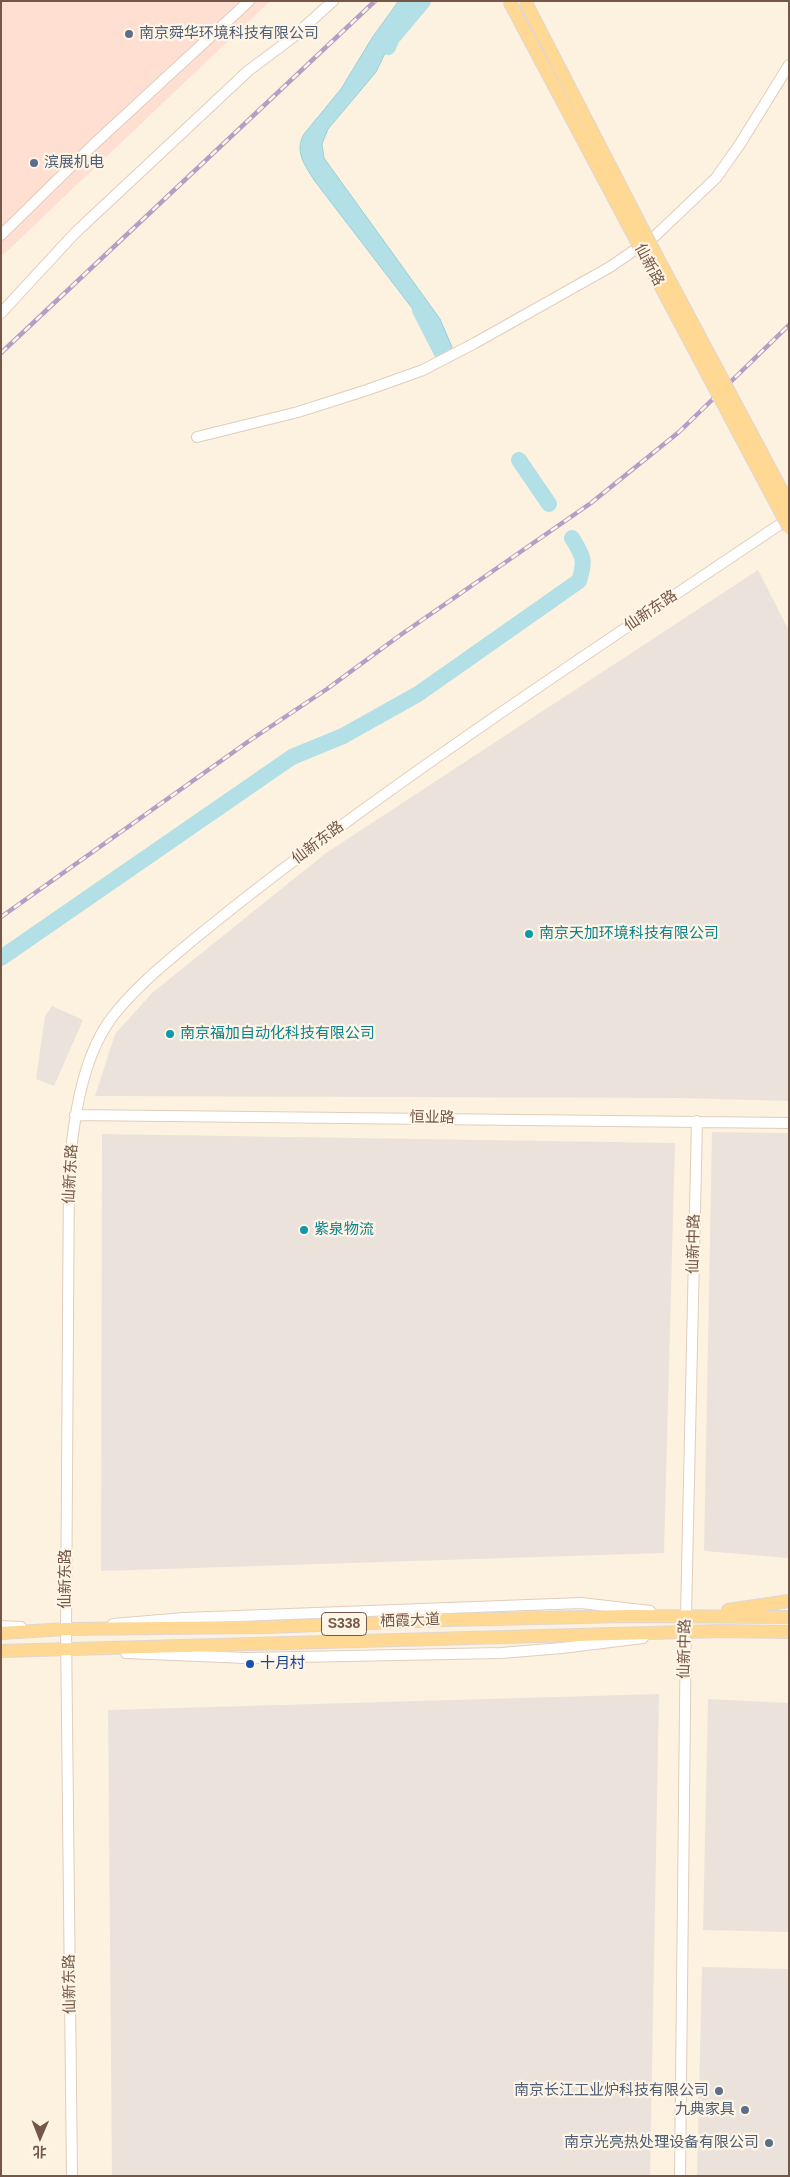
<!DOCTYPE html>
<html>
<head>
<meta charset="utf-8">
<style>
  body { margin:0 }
  #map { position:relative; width:790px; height:2177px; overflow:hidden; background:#fdf2df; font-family:Helvetica,"Noto Sans SC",sans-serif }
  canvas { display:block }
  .frame { position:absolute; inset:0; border:2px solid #745746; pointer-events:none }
  .north { position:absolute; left:15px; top:2112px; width:50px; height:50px; -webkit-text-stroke:4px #fff5e6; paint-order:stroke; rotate:181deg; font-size:14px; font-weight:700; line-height:20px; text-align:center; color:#745746 }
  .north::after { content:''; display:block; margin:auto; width:18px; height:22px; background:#745746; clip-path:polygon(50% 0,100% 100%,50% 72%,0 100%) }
</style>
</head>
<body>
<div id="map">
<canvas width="790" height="2177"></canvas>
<div class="frame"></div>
<div class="north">北</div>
</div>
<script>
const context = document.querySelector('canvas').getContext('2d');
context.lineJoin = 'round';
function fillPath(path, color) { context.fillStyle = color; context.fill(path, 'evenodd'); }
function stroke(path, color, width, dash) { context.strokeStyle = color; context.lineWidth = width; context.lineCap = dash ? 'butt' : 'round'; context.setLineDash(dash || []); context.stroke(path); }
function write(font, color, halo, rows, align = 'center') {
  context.font = font + ' Helvetica,"Noto Sans SC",sans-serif'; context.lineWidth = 4.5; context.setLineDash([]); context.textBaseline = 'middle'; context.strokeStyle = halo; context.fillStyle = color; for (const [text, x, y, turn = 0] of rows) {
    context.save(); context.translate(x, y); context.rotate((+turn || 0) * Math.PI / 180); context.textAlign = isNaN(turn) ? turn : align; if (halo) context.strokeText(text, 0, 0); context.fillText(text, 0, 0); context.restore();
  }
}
const commercial = new Path2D(`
  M1,1h269l-269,256z`);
const industrial = new Path2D(`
  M758,570l31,61v470l-111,-3 -583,-2 20,-62 37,-41 174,-140z
  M52,1006l31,14 -29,66 -18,-7 9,-63z
  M712,1132l77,1v425l-85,-7z
  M102,1134l573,9 -11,410 -563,18z
  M659,1694l-9,482h-538l-4,-466z
  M708,1699l81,4v229l-86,-2z
  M702,1967l87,2v207h-92z`);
const water = new Path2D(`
  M399,1h26l-23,24 -14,22 -12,25 -48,57 -6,15 2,14 116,161 12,28 -4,8 -134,-175c-9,-15 -20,-28 -10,-46l37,-45 31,-51z`);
const river = new Path2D(`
  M388,47l4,-9 31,-37
  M420,310l22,43
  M519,460l30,44
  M1,958l291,-201 51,-21 75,-42 161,-113c7,-21 4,-25 -7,-43`);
const minor = new Path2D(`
  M1,235l92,-90 156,-144
  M1,313l74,-80 109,-102 64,-60 44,-33 41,-37
  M197,437l101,-25 69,-22 56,-20 52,-27 135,-76 45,-31 61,-58 24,-34 49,-79
  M75,1115l714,8
  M113,1624l71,-6 397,-15 69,8
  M1,1626l20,1
  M126,1653l120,5 255,-5 61,-5 81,-10
  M72,2176l-6,-547 3,-461c5,-48 12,-107 41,-148 23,-31 53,-55 83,-80 33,-27 67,-54 102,-80 159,-119 325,-228 490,-339
  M680,2176l6,-561 11,-494`);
const major = new Path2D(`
  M728,1610l61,-9
  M1,1633l65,-4 201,-2 180,-7 182,-4 160,1
  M1,1651l720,-20 68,1`);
const rail = new Path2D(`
  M1,353l374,-352
  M1,917l248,-176 78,-52 72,-53 192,-133 88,-71 110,-107`);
const majorBridge = new Path2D(`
  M509,1l280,527
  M525,1l128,248 136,255`);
const markers = [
  [129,34,5,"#5c6f8a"],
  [34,163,5,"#5c6f8a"],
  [529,934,5,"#0f9aa8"],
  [170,1034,5,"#0f9aa8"],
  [304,1230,5,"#0f9aa8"],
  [250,1664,5,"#1a4fb4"],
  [719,2091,5,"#5c6f8a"],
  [745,2110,5,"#5c6f8a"],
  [769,2143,5,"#5c6f8a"]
];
const shields = [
  [344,1624,45]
];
const shieldNames = [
  ["S338",344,1624]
];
const serviceNames = [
  ["南京舜华环境科技有限公司",139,34,"left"],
  ["滨展机电",44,163,"left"],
  ["南京长江工业炉科技有限公司",709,2091],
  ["九典家具",735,2110],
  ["南京光亮热处理设备有限公司",759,2143]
];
const streetNames = [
  ["仙新路",649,265,62],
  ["仙新东路",651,611,-34],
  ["仙新东路",318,843,-37],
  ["恒业路",432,1118,1],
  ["仙新东路",71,1174,-87],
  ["仙新中路",694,1244,-89],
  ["仙新东路",66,1579,-90],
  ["栖霞大道",410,1621,-2],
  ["仙新中路",685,1649,-89],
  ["仙新东路",70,1984,-91]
];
const cultureNames = [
  ["南京天加环境科技有限公司",539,934],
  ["南京福加自动化科技有限公司",180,1034],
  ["紫泉物流",314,1230]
];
const transitNames = [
  ["十月村",260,1664]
];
fillPath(commercial, '#fedfd2');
fillPath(industrial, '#ebe3db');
fillPath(water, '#b3dfe7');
stroke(water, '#99cfd9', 1);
stroke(river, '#b3dfe7', 16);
stroke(minor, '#e1cdbb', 12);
stroke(major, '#ded7d3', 14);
stroke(minor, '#fff', 10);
stroke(major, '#ffd894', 12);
stroke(rail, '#b49ec6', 4.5);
stroke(rail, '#fff5e6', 2.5, [8]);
stroke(majorBridge, '#ded7d3', 14, []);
stroke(majorBridge, '#ffd894', 12);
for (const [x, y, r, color] of markers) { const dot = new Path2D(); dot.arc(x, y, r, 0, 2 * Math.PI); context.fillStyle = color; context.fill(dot); stroke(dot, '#fff5e6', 2); }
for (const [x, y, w] of shields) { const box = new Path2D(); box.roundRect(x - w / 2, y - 11.5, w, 23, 4); context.fillStyle = '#fff5e6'; context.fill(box); stroke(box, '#745746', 1); }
write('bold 14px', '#745746', null, shieldNames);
write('15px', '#4e5e75', '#fff5e6', serviceNames, 'right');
write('15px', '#745746', '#fff5e6', streetNames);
write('15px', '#0d838f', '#fff5e6', cultureNames, 'left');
write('15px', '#164399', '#fff5e6', transitNames, 'left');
</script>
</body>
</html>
